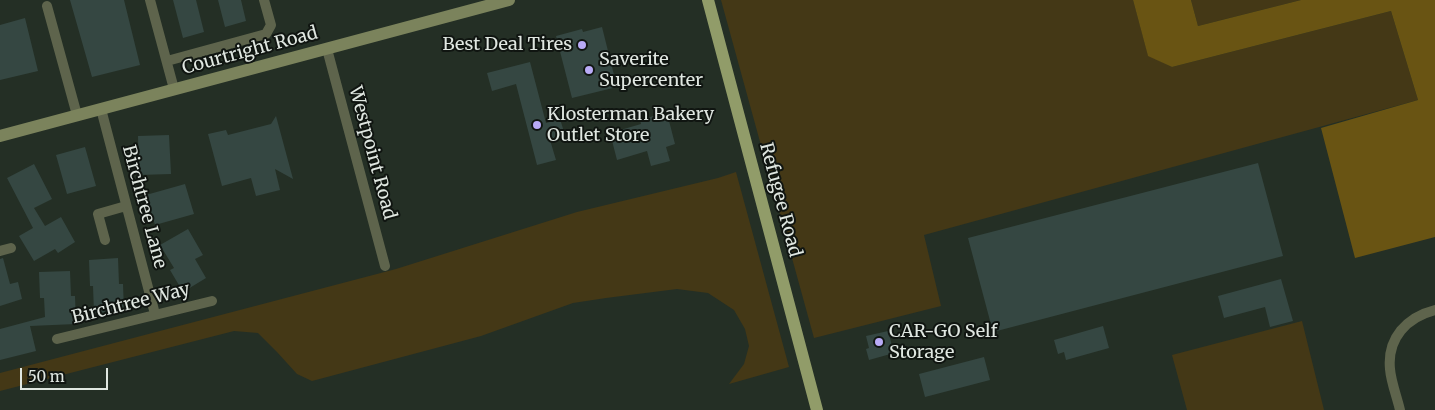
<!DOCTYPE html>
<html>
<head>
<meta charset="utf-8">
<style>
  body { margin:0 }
  #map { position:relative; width:1435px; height:410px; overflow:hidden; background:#242f25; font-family:Merriweather,serif }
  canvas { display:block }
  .scale { position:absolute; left:20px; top:368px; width:88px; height:22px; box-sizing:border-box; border:2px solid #e0e7e1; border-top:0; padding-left:6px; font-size:15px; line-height:18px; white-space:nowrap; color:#e0e7e1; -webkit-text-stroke:4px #101511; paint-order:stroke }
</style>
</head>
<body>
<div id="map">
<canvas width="1435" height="410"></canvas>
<div class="scale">50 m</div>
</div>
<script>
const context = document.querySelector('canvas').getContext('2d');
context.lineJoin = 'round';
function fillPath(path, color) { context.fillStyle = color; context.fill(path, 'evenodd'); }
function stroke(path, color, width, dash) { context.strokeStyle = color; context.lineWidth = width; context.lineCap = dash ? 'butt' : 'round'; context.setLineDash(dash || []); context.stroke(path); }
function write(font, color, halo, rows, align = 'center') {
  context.font = font + ' Merriweather,serif'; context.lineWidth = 4; context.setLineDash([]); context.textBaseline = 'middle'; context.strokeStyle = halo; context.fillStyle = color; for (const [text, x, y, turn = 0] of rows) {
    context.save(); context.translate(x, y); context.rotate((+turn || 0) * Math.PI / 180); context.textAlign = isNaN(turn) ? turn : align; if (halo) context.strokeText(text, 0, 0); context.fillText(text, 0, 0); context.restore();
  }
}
const green = new Path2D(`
  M721,0h412l15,55 24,12 219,-56 27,89 -494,135 17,71 -127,32z
  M1191,0h110l-103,26z
  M736,172l53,195 -60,17 15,-20 5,-18 -4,-17 -11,-19 -26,-17 -31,-4 -71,9 -33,5 -92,33 -169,45 -15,-7 -20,-22 -19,-19 -24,-2 -234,60v-18l396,-104 181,-57 141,-34z
  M1302,321l22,89h-137l-15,-55z`);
const forest = new Path2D(`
  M1133,0h58l7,26 103,-26h134v237l-80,21 -34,-130 97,-28 -27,-89 -219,56 -24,-11z`);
const building = new Path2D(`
  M70,0h54l16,65 -48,12z
  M173,0h23l8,32 -21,6z
  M218,0h23l5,21 -21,6z
  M25,18l13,53 -38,9v-55z
  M602,27l15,60 -45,11 -16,-62 26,-7 1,3z
  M530,62l16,61 14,-4 5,16 -15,5 6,20 -19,5 -21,-81 -24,7 -5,-18z
  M657,115l1,5 10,-3 7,27 -9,3 4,14 -19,5 -4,-15 -30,9 -7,-27 31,-9 -1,-4z
  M276,116l17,63 -18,-10 5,21 -24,6 -5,-18 -29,8 -14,-52 18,-4 2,5 43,-11z
  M169,135l2,39 -32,1 -1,-39z
  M85,147l11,39 -29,8 -11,-39z
  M1258,163l25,93 -290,76 -25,-94z
  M34,164l18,35 -18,9 11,18 16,-9 14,25 -17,11 -3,-4 -21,12 -15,-25 14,-8 -26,-50z
  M185,184l9,30 -39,11 -9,-30z
  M188,229l15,26 -8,4 11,19 -23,14 -13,-22 4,-2 -14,-23z
  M3,258l7,26 8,-2 4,17 -22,7v-47z
  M118,258l1,26h4l1,27 -30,2 -1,-27h-3l-1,-26z
  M70,271l1,25h4l1,28 -46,2 6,25 -36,9v-31l45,-12 -1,-19h-4l-1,-26z
  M1281,279l12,42 -23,6 -5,-20 -41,11 -6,-22z
  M1103,326l6,22 -43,12 -2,-8 -6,2 -4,-14z
  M888,331l6,22 -25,7 -3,-11 3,-1 -3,-12z
  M984,357l6,23 -65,17 -6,-23z`);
const street = new Path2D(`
  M150,0l24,89
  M47,6l30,109
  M327,49l58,217
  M167,61l99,-27 5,-9 -7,-25
  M101,109l54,205
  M105,240l-7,-26 28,-8
  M0,251l11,-3
  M57,339l155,-38
  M1400,410c-3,-13 -9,-28 -10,-41 -3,-31 17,-52 45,-59`);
const secondary = new Path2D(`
  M0,136l509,-136`);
const primary = new Path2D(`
  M708,0l109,410`);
const markers = [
  [582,45,5,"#b9abf7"],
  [589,70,5,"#b9abf7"],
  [537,125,5,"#b9abf7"],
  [879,342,5,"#b9abf7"]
];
const poiNames = [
  ["Best Deal Tires",572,45,"right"],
  ["Saverite",599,60],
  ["Supercenter",599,81],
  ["Klosterman Bakery",547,115],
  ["Outlet Store",547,136],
  ["CAR-GO Self",889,332],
  ["Storage",889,353]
];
const streetNames = [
  ["Courtright Road",250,51,-15],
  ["Westpoint Road",372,153,75],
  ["Refugee Road",780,200,75],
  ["Birchtree Lane",144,207,75],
  ["Birchtree Way",131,304,-14]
];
fillPath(green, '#443816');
fillPath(forest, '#695413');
fillPath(building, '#354742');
stroke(street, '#5e644c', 10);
stroke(secondary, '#7b835c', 12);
stroke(primary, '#919c69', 12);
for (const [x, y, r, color] of markers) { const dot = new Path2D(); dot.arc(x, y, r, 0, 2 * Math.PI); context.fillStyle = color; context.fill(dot); stroke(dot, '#101511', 2); }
write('18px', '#e0e7e1', '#101511', poiNames, 'left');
write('18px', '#e0e7e1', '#101511', streetNames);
</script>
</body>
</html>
